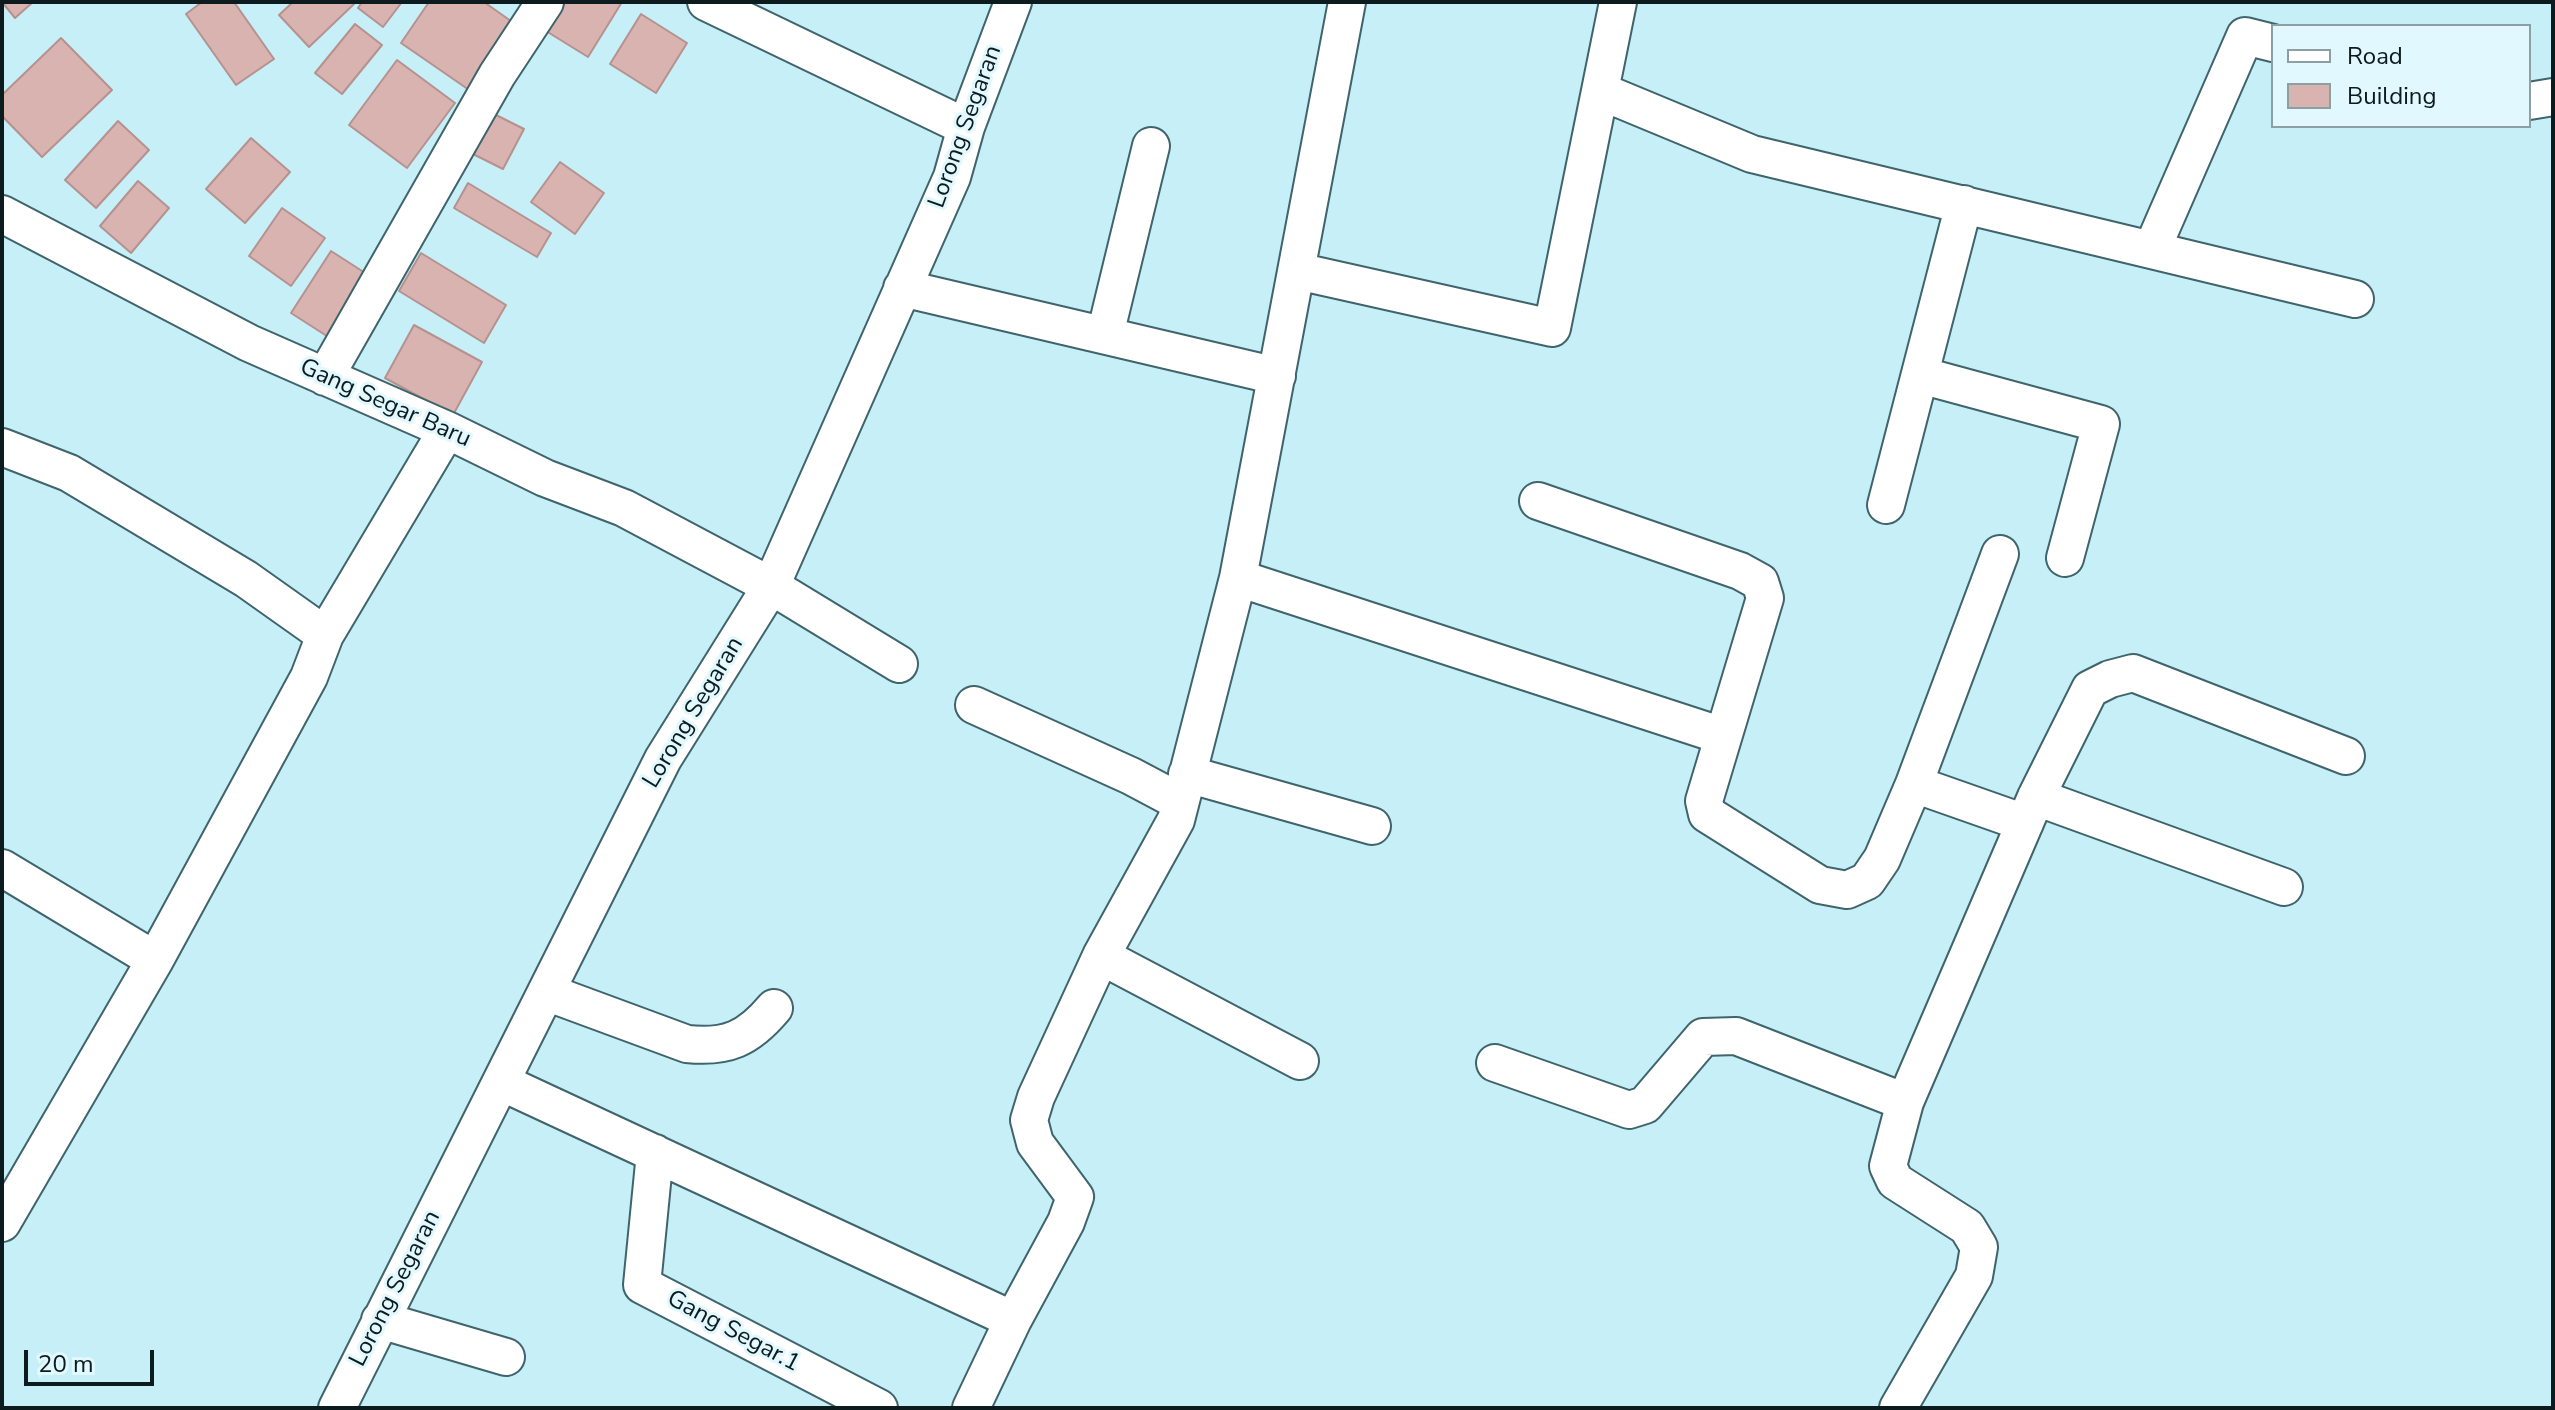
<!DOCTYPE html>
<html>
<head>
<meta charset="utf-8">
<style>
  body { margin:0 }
  #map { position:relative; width:2555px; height:1410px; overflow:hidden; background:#c7eff8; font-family:"Nunito Sans",sans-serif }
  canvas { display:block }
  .frame { position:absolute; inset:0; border:4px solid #0c1b1e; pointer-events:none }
  .legend { position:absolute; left:2271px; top:24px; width:260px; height:104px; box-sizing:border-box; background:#e1f9fe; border:2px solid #8ca0a4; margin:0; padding:10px 14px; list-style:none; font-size:24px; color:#0c1b1e }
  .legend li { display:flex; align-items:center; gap:16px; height:40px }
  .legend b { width:40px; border:2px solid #8ca0a4 }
  .scale { position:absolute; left:24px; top:1350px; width:130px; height:36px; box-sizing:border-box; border:4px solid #0c1b1e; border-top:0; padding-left:10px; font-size:24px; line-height:28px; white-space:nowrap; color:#0c1b1e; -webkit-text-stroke:6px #e1f9fe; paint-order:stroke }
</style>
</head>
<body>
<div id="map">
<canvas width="2555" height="1410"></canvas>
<div class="frame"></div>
<ul class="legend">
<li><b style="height:10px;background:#fff"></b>Road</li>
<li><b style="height:22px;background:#d8b3b0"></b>Building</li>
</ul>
<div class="scale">20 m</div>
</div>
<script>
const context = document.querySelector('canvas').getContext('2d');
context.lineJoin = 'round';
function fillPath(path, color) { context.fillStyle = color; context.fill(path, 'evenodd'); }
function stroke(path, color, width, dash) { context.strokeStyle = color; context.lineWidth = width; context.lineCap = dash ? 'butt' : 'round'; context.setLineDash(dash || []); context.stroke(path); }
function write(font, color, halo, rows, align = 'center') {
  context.font = font + ' "Nunito Sans",sans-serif'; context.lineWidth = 6; context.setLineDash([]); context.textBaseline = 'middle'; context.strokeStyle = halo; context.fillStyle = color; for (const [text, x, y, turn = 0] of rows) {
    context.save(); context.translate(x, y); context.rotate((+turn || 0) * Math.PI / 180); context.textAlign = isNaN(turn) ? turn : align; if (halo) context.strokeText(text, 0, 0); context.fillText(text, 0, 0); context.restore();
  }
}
const building = new Path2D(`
  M2,2h31l-18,16z
  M202,2h32l40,57 -38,26 -50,-71z
  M293,2h59l2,2 -45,43 -30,-32z
  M362,2h40l-19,25 -25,-19z
  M429,2h55l34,24 -46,66 -71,-49z
  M564,2h58l-34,55 -42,-26z
  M641,14l46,29 -31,50 -46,-29z
  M355,24l27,21 -40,49 -27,-21z
  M61,38l51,52 -70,67 -40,-41v-21z
  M397,60l58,43 -48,65 -58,-43z
  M486,110l38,19 -21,40 -38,-19z
  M118,121l31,29 -53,58 -31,-28z
  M251,138l39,34 -45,51 -39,-34z
  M560,162l44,31 -29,41 -44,-32z
  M138,181l31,27 -38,45 -31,-27z
  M468,183l83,50 -14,24 -83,-49z
  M282,208l43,30 -34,48 -42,-30z
  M331,251l42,27 -40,62 -42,-27z
  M421,253l85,52 -22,38 -85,-52z
  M414,325l68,37 -29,53 -68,-37z`);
const minor = new Path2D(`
  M706,2l260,125
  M1618,2l-18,89 152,63 603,145
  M2529,101l24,-4
  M2,214l247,129 198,87 98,48 79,30 147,78 128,78
  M2152,249l93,-213 28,7
  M1297,271l255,57 48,-237
  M902,288l375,88
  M1105,335l46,-189
  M1920,375l181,49 -36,134
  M325,377l172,-302 48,-73
  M2,447l67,26 177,106 79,56
  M1538,501l202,70 20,11 5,16 -61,203 3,13 113,71 27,5 20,-9 15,-22 32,-75 86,-230
  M1886,505l78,-301
  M1238,578l485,158
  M974,705l157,71 49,26
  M1187,774l185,52
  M1914,784l111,39
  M2036,797l248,90
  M2,868l153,92 154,-283 16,-42 122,-205
  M1101,956l199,105
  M546,992l141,52c40,4 61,-5 87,-36
  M1495,1063l134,47 16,-5 58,-68 33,-1 169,66
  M501,1082l512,238
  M655,1153l-13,132 237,123
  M2,1223l153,-263
  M380,1320l126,37
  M337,1408l326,-649 108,-173 181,-409 14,-50 47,-125
  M971,1408l42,-88 53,-98 9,-25 -40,-54 -6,-23 7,-23 65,-141 75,-136 62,-242 109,-576
  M1898,1408l76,-132 5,-29 -12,-20 -72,-46 -7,-15 17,-64 131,-305 54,-108 20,-10 23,-6 213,83`);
const streetNames = [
  ["Lorong Segaran",966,127,-70],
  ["Gang Segar Baru",385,404,24],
  ["Lorong Segaran",694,713,-59],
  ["Lorong Segaran",396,1289,-63],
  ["Gang Segar.1",733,1332,28]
];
fillPath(building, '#d8b3b0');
stroke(building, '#b5928f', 2);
stroke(minor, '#3f646b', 40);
stroke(minor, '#fff', 36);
write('24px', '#0c1b1e', '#e1f9fe', streetNames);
</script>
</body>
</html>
